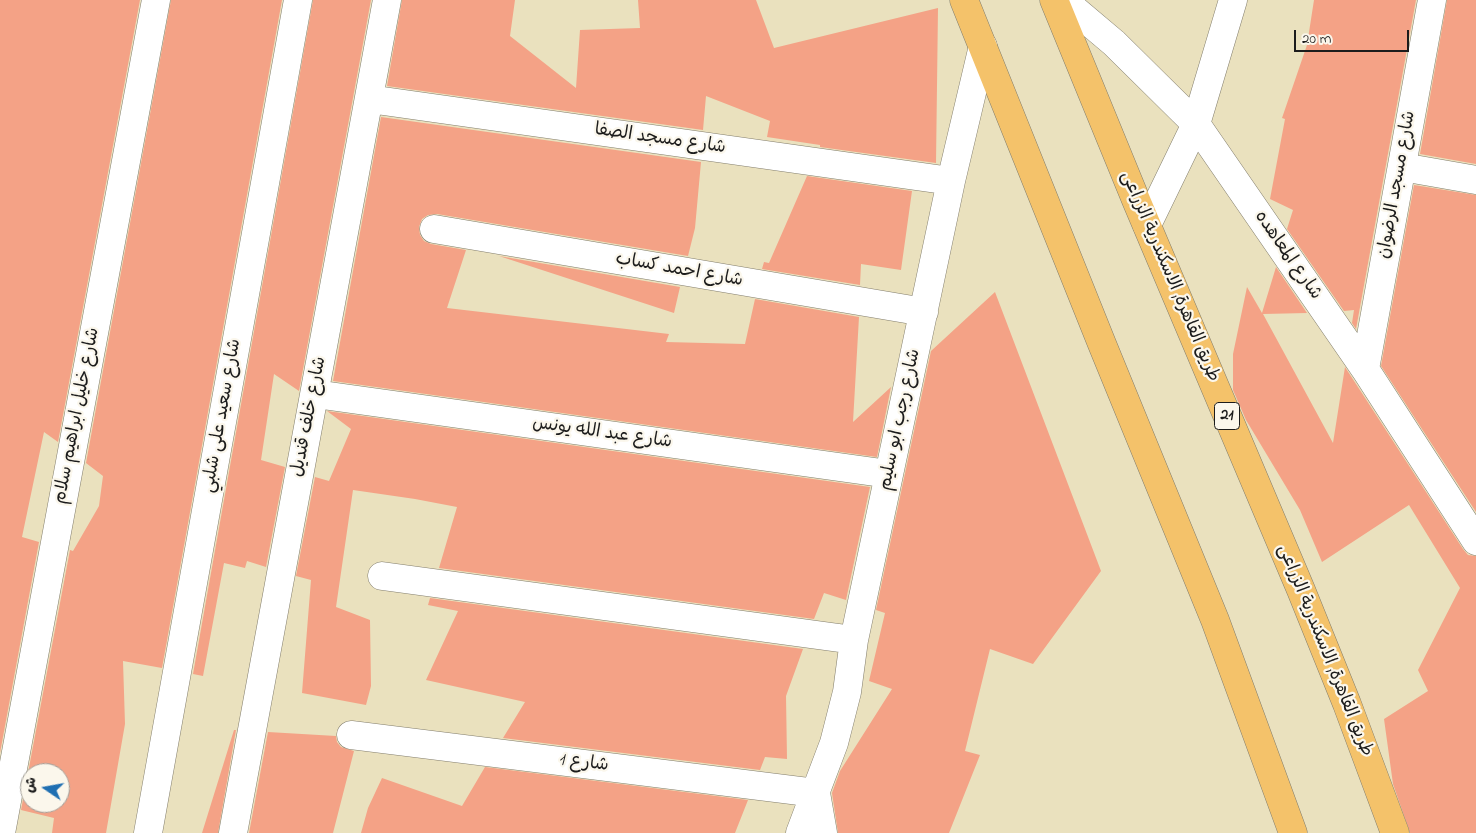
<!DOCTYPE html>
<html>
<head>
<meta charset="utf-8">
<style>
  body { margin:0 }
  #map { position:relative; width:1476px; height:833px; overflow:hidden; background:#eae1be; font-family:"Indie Flower","Playpen Sans Arabic",sans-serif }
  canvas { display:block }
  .north { position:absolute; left:20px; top:763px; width:50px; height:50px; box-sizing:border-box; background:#fbf7ec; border:1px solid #a29f99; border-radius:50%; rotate:282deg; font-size:14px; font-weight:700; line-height:20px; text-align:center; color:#1c1c1c }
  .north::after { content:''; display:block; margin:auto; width:18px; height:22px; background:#1f6fb2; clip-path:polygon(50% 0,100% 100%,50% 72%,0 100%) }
  .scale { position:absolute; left:1294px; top:30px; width:115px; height:22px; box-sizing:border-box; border:2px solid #1c1c1c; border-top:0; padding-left:6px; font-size:15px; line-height:18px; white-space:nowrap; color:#1c1c1c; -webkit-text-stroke:4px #fbf7ec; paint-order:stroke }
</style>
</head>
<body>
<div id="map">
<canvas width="1476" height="833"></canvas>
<div class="north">ش</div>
<div class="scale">20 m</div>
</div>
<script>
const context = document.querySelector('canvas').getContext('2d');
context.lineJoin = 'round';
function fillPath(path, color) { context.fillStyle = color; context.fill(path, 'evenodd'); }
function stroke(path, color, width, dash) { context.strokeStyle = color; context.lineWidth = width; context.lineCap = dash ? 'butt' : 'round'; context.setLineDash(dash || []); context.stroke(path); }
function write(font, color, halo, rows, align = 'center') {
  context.font = font + ' "Indie Flower","Playpen Sans Arabic",sans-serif'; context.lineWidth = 4.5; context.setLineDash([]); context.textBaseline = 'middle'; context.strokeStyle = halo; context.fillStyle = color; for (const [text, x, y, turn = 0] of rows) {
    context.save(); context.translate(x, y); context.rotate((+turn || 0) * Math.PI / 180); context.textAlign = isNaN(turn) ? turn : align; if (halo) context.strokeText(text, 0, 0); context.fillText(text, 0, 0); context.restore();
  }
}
const building = new Path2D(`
  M0,0h140l-82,442 -14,-10 -22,105 17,5 -39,211z
  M171,0h111l-120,668 -39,-7 2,63 -19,109h-54l2,-15 -33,-8 49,-260 3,1 26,-45 4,-30 -17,-13zM30,773h30v30h-30z
  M313,0h58l-72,391 -25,-17 -13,86 24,7 -19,100 -19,-6 -2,7 -21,-5 -21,113 -10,-2z
  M402,0h113l-5,36 66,52 4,-58 60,-2 -2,-28h118l18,48 164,-40 -2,155 -116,-16v-2l-53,-8 3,-16 -64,-25 -3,34 -316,-44z
  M1314,0h102l-60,329 -4,-6 2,-13 -10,1 -57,-82 6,-19 -23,-11 15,-80 -3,-1 25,-73z
  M1447,0h29v164l-56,-10z
  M381,117l320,45 -6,66 -7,28 -251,-42 -9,1 -6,4 -3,8 1,8 4,6 7,3 35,6 -19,58 222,26 -3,8 79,2 10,-45 104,18 -6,105 38,-35 -14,70 -544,-76z
  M807,176l105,15 -11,79 -40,-6 -1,21 -98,-16 2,-7 5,1z
  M1414,185l62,10v317l-95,-146z
  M499,256l181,31 -6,26z
  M1276,267l31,46 -44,1 70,129 12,-76 118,182 5,6 8,1v277h-66l-17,-49 -9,-65 44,-28 -10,-21 42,-82 -51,-83 -87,57 -22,-52 -54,-90 -13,-30v-36l14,-67 15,26z
  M995,292l106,279 -68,93 -43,-15 -25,102 15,4 -31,78h-111l-6,-40 8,-22 52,-82 -23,-8 16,-68 -9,-3 55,-259z
  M327,411l543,76 -24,113 -22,-7 -10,26 -375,-51 18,-61 -42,-8 -62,-9 -17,117 34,13 1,66 -5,19 -64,-12 9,-113 -15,-4 19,-99 14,4 22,-52z
  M430,598l373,51 -17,47 1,63 -22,-2 -5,13 -257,-32 22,-36 -99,-22 32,-69 -30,-6z
  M234,730h2l-18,103h-16z
  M268,732l68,4 1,6 4,5 13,4 -21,82h-84z
  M485,767l263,33 -13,33h-374l7,-25 14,-30 80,28z`);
const minor = new Path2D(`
  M1063,0l51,43 82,81 169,245 111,172
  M369,99l582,82
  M1402,167l74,13
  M1147,225l49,-101 37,-124
  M434,229l490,83
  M1365,369l67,-369
  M315,394l574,80
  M382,576l472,64
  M351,735l465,58 7,40
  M1,833l155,-833
  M148,833l150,-833
  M233,833l154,-833
  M800,833l34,-90 13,-51 7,-52 97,-459 32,-135`);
const trunk = new Path2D(`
  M964,0l138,344 113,276 78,213
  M1054,0l82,200 165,390 46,114 48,129`);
const shields = [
  [1227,416,25]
];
const shieldNames = [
  ["21",1227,416]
];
const streetNames = [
  ["شارع مسجد الصفا",660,140,8],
  ["شارع مسجد الرضوان",1398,185,-80],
  ["شارع المعاهده",1287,256,55],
  ["شارع احمد كساب",679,271,10],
  ["طريق القاهرة, الاسكندرية الزراعى",1169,277,67],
  ["شارع خليل ابراهيم سلام",78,416,-79],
  ["شارع سعيد على شلبي",223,416,-80],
  ["شارع خلف قنديل",310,417,-79],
  ["شارع رجب ابو سليم",901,420,-78],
  ["شارع عبد الله يونس",602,434,8],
  ["طريق القاهرة, الاسكندرية الزراعى",1324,651,68],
  ["شارع 1",584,764,7]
];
fillPath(building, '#f4a286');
stroke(minor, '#837e6d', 29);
stroke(trunk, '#837e6d', 29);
stroke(minor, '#fff', 28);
stroke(trunk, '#f4c26a', 28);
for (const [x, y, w] of shields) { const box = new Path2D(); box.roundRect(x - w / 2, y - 13.5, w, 27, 4); context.fillStyle = '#fbf7ec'; context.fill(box); stroke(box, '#1c1c1c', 1); }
write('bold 16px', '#1c1c1c', null, shieldNames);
write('18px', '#1c1c1c', '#fbf7ec', streetNames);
</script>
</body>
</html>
